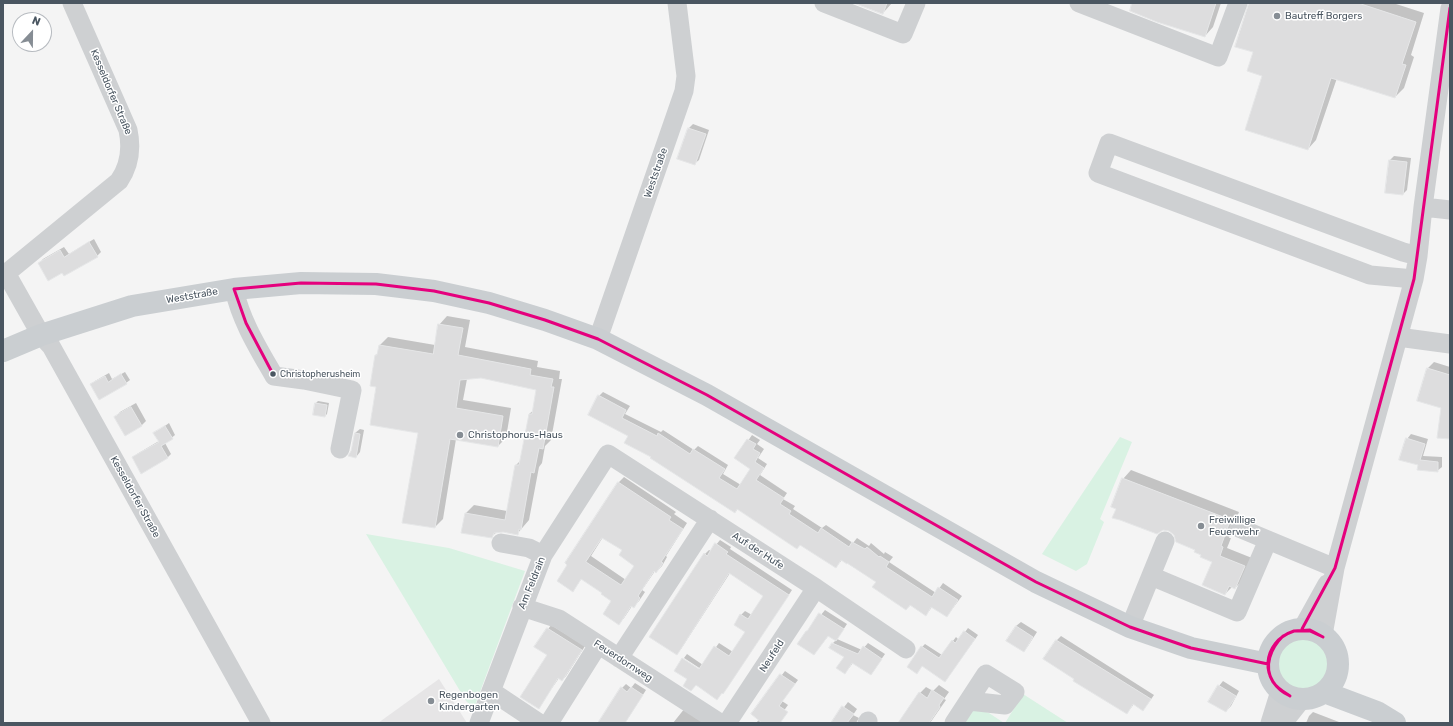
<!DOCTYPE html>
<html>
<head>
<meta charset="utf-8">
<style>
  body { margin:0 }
  #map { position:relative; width:1453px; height:726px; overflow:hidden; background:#f4f4f4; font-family:Rubik,sans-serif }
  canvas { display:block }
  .frame { position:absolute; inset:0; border:4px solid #4a5661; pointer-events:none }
  .north { position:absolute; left:12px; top:12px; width:40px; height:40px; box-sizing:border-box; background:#fff; border:1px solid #b7bbc0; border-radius:50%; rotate:22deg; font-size:11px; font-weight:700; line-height:16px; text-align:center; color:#4a5661 }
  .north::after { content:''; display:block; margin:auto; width:14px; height:18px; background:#868d94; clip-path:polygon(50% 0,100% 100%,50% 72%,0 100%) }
</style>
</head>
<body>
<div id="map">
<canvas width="1453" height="726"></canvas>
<div class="frame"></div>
<div class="north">N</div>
</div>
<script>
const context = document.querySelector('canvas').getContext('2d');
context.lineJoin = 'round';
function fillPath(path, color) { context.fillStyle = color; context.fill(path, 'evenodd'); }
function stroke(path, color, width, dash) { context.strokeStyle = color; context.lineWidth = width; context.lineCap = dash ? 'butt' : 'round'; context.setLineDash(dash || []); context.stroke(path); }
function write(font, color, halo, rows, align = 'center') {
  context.font = font + ' Rubik,sans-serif'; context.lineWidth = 3; context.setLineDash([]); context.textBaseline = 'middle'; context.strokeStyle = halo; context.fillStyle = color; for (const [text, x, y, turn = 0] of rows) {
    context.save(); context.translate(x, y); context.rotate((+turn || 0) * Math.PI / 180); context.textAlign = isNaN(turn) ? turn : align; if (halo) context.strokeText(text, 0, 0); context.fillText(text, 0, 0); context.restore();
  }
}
const education = new Path2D(`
  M439,679l28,44h-89z`);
const green = new Path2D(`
  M1120,437l12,5 -32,77 4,3 -17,42 -11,7 -34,-17z
  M366,534l83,14 76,23 -51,137 -8,-7z
  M1275 663a28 28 0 1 1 56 0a28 28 0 1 1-56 0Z
  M1023,694l45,29h-63z
  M977,709l12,4 15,10h-41l8,-12z`);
const shadow = new Path2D(`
  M857,3h35l-9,10z
  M1133,3h88l-8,24 -8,9z
  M1250,3h143l31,10 -13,42 3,2 -10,31 -9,9 -58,-19 -21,62 -8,9 -44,-73 -10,-24z
  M693,124l16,6 -10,30 -5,4 -5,-36z
  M1394,156l17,2 -4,32 -4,4 -17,-2 4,-32z
  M94,239l7,13 -4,4 -58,8 4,-5 21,-12 5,7z
  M447,316l23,4 -5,27 73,14 -1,6 23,4 -1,8h3l-11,61 -6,6 -3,17 -3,4 -10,53 -12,14 -14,-3 -6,1 -6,5 -29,-5 4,-19 8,-8 33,6 9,-46 5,-5 8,-46 5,-4 3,-21 -56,-12 -14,2 -4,21 48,8 -5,30 -8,8 -42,-7 -13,80 -8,8 -16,-95 -42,-46 -1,-31 3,-3 1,-7 8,-8 47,8 4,-20z
  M1434,362l16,5v71l-8,-31 -14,-39z
  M125,372l5,8 -4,3 -34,2 3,-4 14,-8 3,6z
  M603,392l27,14 -5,8 36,18 2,-2 31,20 4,-4 30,19 -5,9 18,11 11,-17 -16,-10 16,-23 8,5 -3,4 7,5 -6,9 9,6 -7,11 27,18 -4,6 12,7 -2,3 29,19 4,-3 27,18 4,-5 12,8 2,-3 13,11 1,-2 8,5 -4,5 47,31 7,-10 19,13 -15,20 -15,-9 -6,8 -15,-10 -5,4 -29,-27 -35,-22 -6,7 -35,-23 -63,-35 -3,3 -83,-56 -23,-21 -30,-39z
  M318,401l11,2 -2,11 -2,2 -9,-13z
  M136,403l10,18 -4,4 -16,9 -10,-17 4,-5z
  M169,423l6,12 -10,8 6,11 -3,3 -26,15 -9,-15 4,-3 22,-13 -4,-8z
  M360,429l4,1 -4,22 -4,5 -4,-5 3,-19z
  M1411,434l17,5 -5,17 19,1v10l-5,4 -18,-6 -12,-26z
  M1131,470l108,42 -10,26h2l-4,10 25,10 -9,22 -8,8 -3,-1 -7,7 -12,-33 -43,-31 -52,-22 5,-29z
  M624,477l52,35 -2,2 13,9 -21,33 1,1 -5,9 -6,6 -1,-1 -13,19 3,2 -6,9 -5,5h-2l-8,12 -5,6 -6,-23 -9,-8 -22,-15 -9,13 45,-108zM603,537l20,13 12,16 -9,14 -35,-24z
  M720,540l11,7 -1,2 62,41 -65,98 -4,5 -27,-8 -5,5 13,-19 -20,-13 3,-4 16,11 16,-22 14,9 14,-20 -6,-17 4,-4 7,4 13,-19 -35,-23 -49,76 -4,5 28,-100 4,-4 2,1z
  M825,610l22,14 -10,15 25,11 6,-7 17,11 -14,20 -18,-11 -8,10v-16l-12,-14 3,-3 -7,-5 -15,19 -3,-27z
  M1021,622l16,10 -9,14 -4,5 -8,-25z
  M551,625l34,21 -19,30 -4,4 -3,-2 -21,30 10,-54 -12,-7z
  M968,628l10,7 -30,42 -25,-12 -6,7 5,-25 3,-3 17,11 11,-14 3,-4 3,3z
  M1061,636l93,59 -7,10 -4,4 -9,-5 -7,9 -51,-35 -20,-37z
  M785,671l13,9 -16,21 6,4 -13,18h-17l-1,-1 2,-3 -7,-5z
  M1223,681l16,10 -8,15 -5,5 -7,-25z
  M635,683l11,7 -21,33h-26l23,-35 4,-4 5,4z
  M939,685l10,7 -5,7 2,1 -16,23h-31l21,-30 6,-6 7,4z
  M848,702l9,7 -4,6 6,3 -3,5h-24z
  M685,708l19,15h-31z
  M1313,712l26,10v1h-33l3,-7z`);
const building = new Path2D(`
  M854,3h33l-4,11z
  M1132,3h84l-11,34 -48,-15 -27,-11z
  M1249,3h109l58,19 -14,42 4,1 -11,33 -64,-20 -23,72 -63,-20 17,-54 -15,-5 6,-19 -18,-5z
  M688,128l18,6 -11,31 -18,-6z
  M1389,160l18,2 -4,33 -18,-2z
  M89,242l9,15 -34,19 -2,-3 -14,8 -10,-18 22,-13 4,7z
  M438,324l25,4 -5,27 73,14 -1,6 23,4 -2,8h3l-11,62 -4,-1 -5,25 -3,-1 -10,58 -2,-1 -1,6 -15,-3 -9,1 -2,5 -31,-5 4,-20 40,7 10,-55h4l10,-51h3l4,-24 -55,-12 -21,2 -4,28 47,8 -5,31 -48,-8 -15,89 -33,-5 16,-90 -48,-8 6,-38 -6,-1 5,-31h2l2,-10 54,9z
  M1427,368l23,7v64l-13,-1 4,-30 -24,-7z
  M121,374l6,10 -28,16 -9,-16 15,-8 3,6z
  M598,395l28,15 -4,8 35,18 1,-3 32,21 3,-5 32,20 -6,9 18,11 13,-20 -16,-11 13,-19 9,5 -3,5 7,4 -5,9 9,6 -8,12 28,18 -4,6 11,7 -2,3 29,19 3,-5 28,19 3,-5 13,7 2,-2 12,10 1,-1 9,6 -3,5 46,30 6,-10 20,13 -11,17 -16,-10 -5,9 -16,-11 -4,5 -34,-23 4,-5 -29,-19v1l-6,-4 -5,8 -36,-23 -3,4 -60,-40 -2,4 -85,-55 1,-1 -27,-14 4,-7 -40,-21z
  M315,403l12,2 -2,12 -12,-2z
  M131,407l11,19 -17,10 -11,-19z
  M165,426l8,13 -12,7 7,12 -27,16 -9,-17 27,-15 -6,-9z
  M355,433l5,1 -4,24 -8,-2 3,-5z
  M1406,438l19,6 -5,16 18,2v10l-21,-2 1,-5 -19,-5z
  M1122,478l109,42 -2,4 -8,22 2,1 -3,9 25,10 -10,23 -6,-3 -4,9 -23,-10 10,-23 -12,-5 1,-2 -7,-3 1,-2 -19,-8 -2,-7 -5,-4 -6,-1 -6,4 -37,-14 -8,-2 4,-9 -5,-2z
  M618,482l53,35 -2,3 14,9 -22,33 2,1 -7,10 -2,-2 -16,25 2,2 -6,10 -3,-2 -12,19 -16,-11 8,-13 -10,-7 1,-1 -21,-14 -8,13 -16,-11 10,-16 -2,-2zM602,538l20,12 -3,5 15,11 -13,19 -35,-23z
  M715,543l13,9 -2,2 63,41 -66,99 -1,-1 -5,7 -21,-15 -5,6 -8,-5 4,-7 -13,-8 8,-13 17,11 15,-23 15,10 16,-24 -11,-7 6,-11 8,5 15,-23 -34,-23 -52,82 -28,-18 55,-84 3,3z
  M819,613l25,16 -8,12 -8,-5 -14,19 -17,-11 9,-13h1z
  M1016,626l17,11 -9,15 -18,-11z
  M547,628l35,22 -20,31 -4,-3 -19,31 -19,-12 27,-42 -13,-8z
  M964,631l11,8 -30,43 -23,-16 -5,8 -10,-7 14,-21 18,12 13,-18 3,3z
  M1056,640l95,59 -8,12 -10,-7 -6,10 -54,-33 1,-2 -31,-20z
  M832,643l26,11 5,-8 19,13 -11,16 -19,-12 -7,11 -9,-6 8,-11 -15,-9z
  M780,674l15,10 -16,22 9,6 -8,11h-18l-11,-9z
  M1218,685l18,11 -10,16 -18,-10z
  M621,687l6,5 4,-5 12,8 -18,28h-27z
  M932,690l12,8 -5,7 1,2 -11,16h-31l21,-31 8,6z
  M842,706l12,8 -7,9h-16z`);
const minor = new Path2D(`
  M824,3l79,31 13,-31
  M1079,3l139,54 20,-54
  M1423,207l27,3
  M6,273l35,62 10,11 210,377
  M3,276l116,-95c11,-16 13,-32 9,-51l-56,-127
  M1414,279l-44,-4 -272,-102 11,-30 294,109 15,4
  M234,289c7,32 24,59 40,87l30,4 48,10 -12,59
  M1398,337l52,7
  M598,339l86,-248 2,-15 -9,-73
  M1239,528l96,40
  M501,543l28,5 14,7
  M1151,576l86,36 31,-72
  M522,607l37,12 161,104
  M1130,627l35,-86
  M1302,629l25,-45
  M1323,635l12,-67 79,-289 4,-23 5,-49 27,-199
  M619,658l91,-139
  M491,691l48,32
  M479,723l64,-168 65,-101 208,134 90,61
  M549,723l49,-78
  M727,723l89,-135
  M867,723l1,-2
  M954,723l32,-49 29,18 -10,13 -36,-4
  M1270,723l10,-32
  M1283,723l19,-24`);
const major = new Path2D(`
  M3,351l38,-16 91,-29 102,-17 67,-6 75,1 58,7 55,12 56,17 53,19 109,56 329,187 94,45 61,21 77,16
  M1268 664a35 35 0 1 1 70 0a35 35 0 1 1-70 0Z
  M1324,692l53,20 18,11`);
const bus1 = new Path2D(`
  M234,289l67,-6 75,1 58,7 55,12 56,17 53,19 109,56 329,187 94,45 61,21 77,16
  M234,289l12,34 28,53
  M1302,629l33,-61 79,-289 36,-271
  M1294,631h16l13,6
  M1294,631l16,-1 13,7
  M1283,636c-12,12 -20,30 -10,46 4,6 11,10 17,14
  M1290,696c-31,-14 -29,-54 4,-65`);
const markers = [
  [1277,16,4,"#868d94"],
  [273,374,3.5,"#4a5661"],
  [460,435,4,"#868d94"],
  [1201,526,4,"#868d94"],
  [431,701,4,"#868d94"]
];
const busNames = [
  ["Christopherusheim",280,374]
];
const poiNames = [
  ["Bautreff Borgers",1285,16],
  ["Christophorus-Haus",468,435],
  ["Freiwillige",1209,520],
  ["Feuerwehr",1209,532],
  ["Regenbogen",439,695],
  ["Kindergarten",439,707]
];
const streetNames = [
  ["Kesseldorfer Straße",111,92,67],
  ["Weststraße",656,173,-71],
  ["Weststraße",192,296,-10],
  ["Kesseldorfer Straße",135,497,61],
  ["Auf der Hufe",758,551,33],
  ["Am Feldrain",532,583,-68],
  ["Neufeld",772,656,-57],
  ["Feuerdornweg",623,661,33]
];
fillPath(education, '#e6e5e6');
fillPath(green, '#d9f2e3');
fillPath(shadow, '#0003');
fillPath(building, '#ddddde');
stroke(building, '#e5e6e7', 1);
stroke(minor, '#ced0d2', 19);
stroke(major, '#caced1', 22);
stroke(bus1, '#e5007d', 3);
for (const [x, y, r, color] of markers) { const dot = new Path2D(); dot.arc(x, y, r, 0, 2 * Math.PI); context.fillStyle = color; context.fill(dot); stroke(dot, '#fff', 1.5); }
write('9px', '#4a5661', '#fff', busNames, 'left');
write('10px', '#4a5661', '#fff', poiNames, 'left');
write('10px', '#4a5661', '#fff', streetNames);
</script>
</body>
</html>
